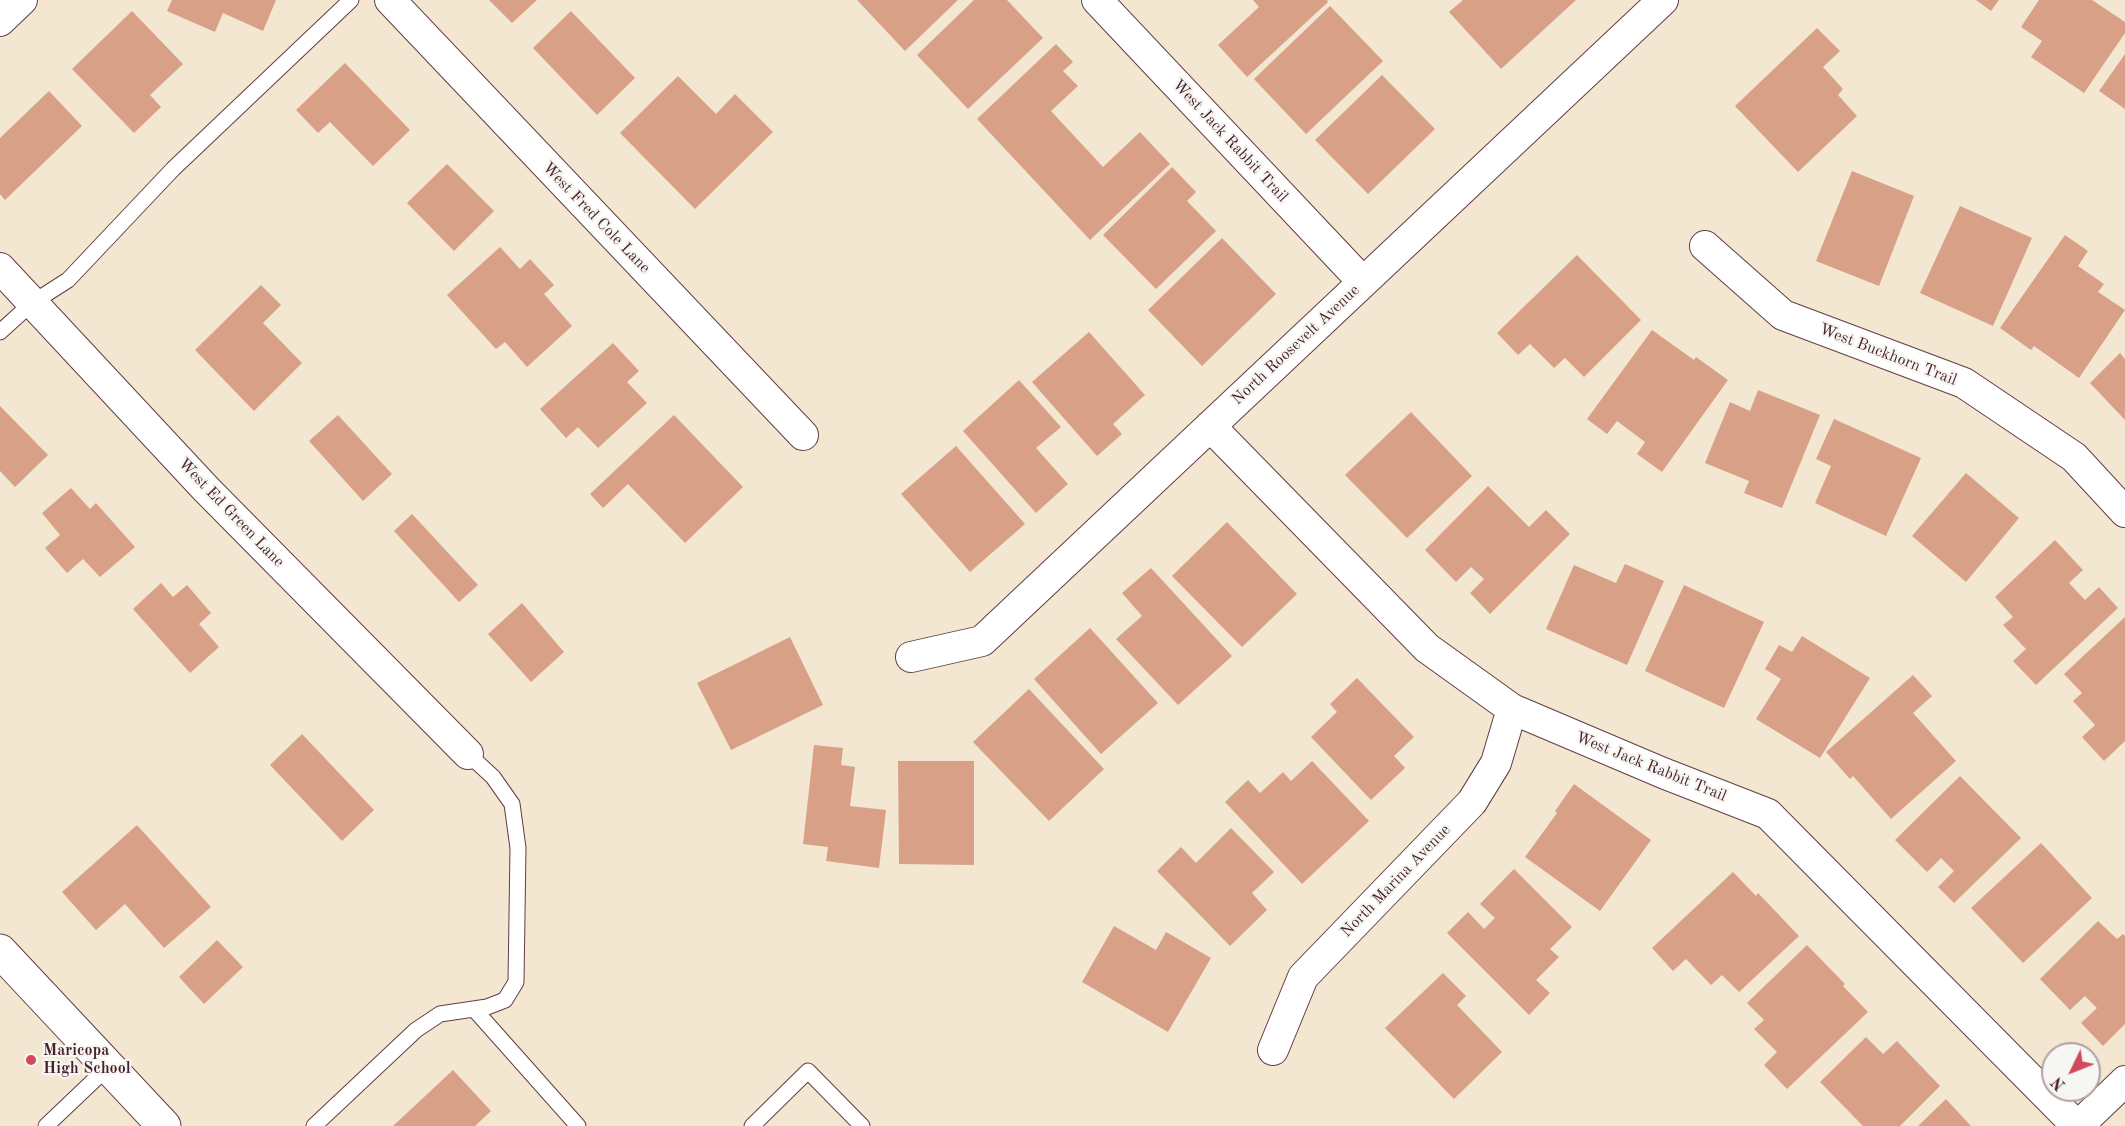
<!DOCTYPE html>
<html>
<head>
<meta charset="utf-8">
<style>
  body { margin:0 }
  #map { position:relative; width:2125px; height:1126px; overflow:hidden; background:#f3e7d2; font-family:"Old Standard TT",serif }
  canvas { display:block }
  .north { position:absolute; left:2041px; top:1042px; width:60px; height:60px; box-sizing:border-box; background:#f6f6f2; border:2px solid #b1a0a2; border-radius:50%; rotate:227deg; font-size:16px; font-weight:700; line-height:24px; text-align:center; color:#4a1f2b }
  .north::after { content:''; display:block; margin:auto; width:21px; height:27px; background:#d1495b; clip-path:polygon(50% 0,100% 100%,50% 72%,0 100%) }
</style>
</head>
<body>
<div id="map">
<canvas width="2125" height="1126"></canvas>
<div class="north">N</div>
</div>
<script>
const context = document.querySelector('canvas').getContext('2d');
context.lineJoin = 'round';
function fillPath(path, color) { context.fillStyle = color; context.fill(path, 'evenodd'); }
function stroke(path, color, width, dash) { context.strokeStyle = color; context.lineWidth = width; context.lineCap = dash ? 'butt' : 'round'; context.setLineDash(dash || []); context.stroke(path); }
function write(font, color, halo, rows, align = 'center') {
  context.font = font + ' "Old Standard TT",serif'; context.lineWidth = 4.5; context.setLineDash([]); context.textBaseline = 'middle'; context.strokeStyle = halo; context.fillStyle = color; for (const [text, x, y, turn = 0] of rows) {
    context.save(); context.translate(x, y); context.rotate((+turn || 0) * Math.PI / 180); context.textAlign = isNaN(turn) ? turn : align; if (halo) context.strokeText(text, 0, 0); context.fillText(text, 0, 0); context.restore();
  }
}
const building = new Path2D(`
  M172,0h104l-13,31 -40,-18 -8,19 -48,-21z
  M489,0h48l-25,23z
  M857,0h101l-53,51z
  M974,0h33l36,38 -75,71 -51,-54z
  M1253,0h74l1,2 -81,75 -29,-32 41,-38z
  M1463,0h113l-75,69 -52,-57z
  M1976,0h23l-8,11z
  M2039,0h53l33,22v11l-41,60 -53,-36 11,-16 -21,-14z
  M1330,6l53,55 -77,73 -52,-55z
  M132,11l51,53 -33,31 11,12 -27,26 -62,-64z
  M571,11l64,67 -38,37 -64,-67z
  M1817,28l23,23 -17,16 20,22 -5,6 19,21 -59,56 -63,-66z
  M1056,44l17,18 -10,9 15,15 -27,25 52,56 37,-35 30,32 -80,76 -113,-121z
  M2125,54v55l-26,-18z
  M345,63l65,67 -37,36 -43,-44 -12,11 -22,-23z
  M1382,75l53,54 -67,65 -53,-54z
  M678,76l38,38 19,-20 38,38 -78,77 -75,-76z
  M49,91l33,35 -77,74 -5,-6v-56z
  M447,164l47,47 -40,40 -47,-48z
  M1172,167l24,25 -9,9 29,30 -60,58 -53,-54z
  M1852,171l62,25 -35,90 -63,-25z
  M1960,206l72,32 -39,88 -73,-33z
  M2065,235l23,16 -10,15 26,18 -6,8 27,18 -46,68 -45,-32 -3,4 -31,-22z
  M1222,238l54,56 -74,72 -54,-56z
  M500,247l20,22 10,-10 24,26 -10,9 28,32 -45,41 -22,-25 -9,7 -49,-54z
  M1577,255l64,65 -57,57 -19,-19 -11,10 -24,-24 -12,11 -21,-22z
  M261,285l20,20 -18,18 39,40 -48,48 -59,-61z
  M1652,330l42,30 2,-3 32,23 -66,92 -25,-18 8,-12 -28,-21 -10,13 -20,-15z
  M1089,332l56,63 -32,29 9,10 -25,22 -65,-74z
  M613,343l26,28 -12,11 20,21 -49,45 -20,-21 -12,11 -26,-29z
  M2120,353l5,6v61l-35,-37z
  M1019,380l42,47 -25,21 32,36 -32,29 -73,-82z
  M1758,390l62,25 -38,93 -38,-15 5,-12 -44,-18 25,-61 20,9z
  M0,406l48,49 -33,32 -15,-16z
  M1411,412l61,64 -65,62 -62,-63z
  M338,415l54,59 -29,27 -54,-60z
  M674,415l69,72 -58,56 -57,-59 -25,24 -13,-14z
  M1834,419l87,39 -35,78 -71,-33 16,-37 -15,-7z
  M956,446l69,78 -55,48 -69,-78z
  M1966,473l53,45 -53,64 -54,-46z
  M1488,486l41,41 17,-17 24,24 -80,80 -20,-21 14,-14 -13,-12 -15,15 -31,-32z
  M71,488l19,21 6,-6 39,44 -35,30 -17,-18 -16,14 -22,-25 15,-13 -18,-22z
  M412,514l66,71 -19,17 -65,-71z
  M1227,522l70,72 -55,53 -70,-71z
  M2055,540l28,30 -14,13 16,17 14,-13 19,21 -82,77 -23,-24 13,-12 -23,-24 10,-8 -18,-20z
  M1625,564l39,17 -37,84 -81,-36 28,-64 42,18z
  M1151,568l81,88 -54,49 -62,-66 26,-23 -20,-23z
  M161,583l12,14 14,-12 24,28 -12,11 20,23 -29,26 -57,-64z
  M1684,585l80,37 -40,86 -79,-37z
  M522,603l42,49 -33,30 -43,-48z
  M2125,617v124l-21,20 -22,-24 13,-12 -22,-24 9,-8 -18,-19z
  M1090,628l68,75 -57,51 -67,-75z
  M1802,636l68,42 -50,80 -64,-39 25,-40 -16,-10 14,-24 13,7z
  M790,637l33,68 -92,45 -34,-67z
  M1913,675l19,21 -19,17 43,48 -65,58 -38,-43 -3,3 -24,-27z
  M1357,678l57,59 -20,19 11,12 -34,32 -60,-63 26,-25 -7,-8z
  M1029,689l75,80 -55,52 -76,-79z
  M302,734l72,76 -32,31 -72,-76z
  M814,745l29,3 -2,17 14,2 -5,39 36,4 -7,58 -53,-7 2,-14 -25,-3z
  M898,761h76v104l-75,-1z
  M1312,761l57,60 -67,63 -77,-82 23,-22 12,13 23,-21 8,9z
  M1960,776l61,62 -67,65 -16,-16 16,-16 -13,-13 -14,14 -32,-32z
  M1574,784l77,56 -51,71 -75,-54 32,-44 -2,-2z
  M137,825l74,82 -47,41 -39,-44 -29,26 -34,-38z
  M1231,828l43,44 -22,21 15,17 -37,36 -73,-75 24,-24 15,16z
  M2041,843l51,55 -69,65 -52,-55z
  M1514,869l58,58 -22,22 9,8 -23,23 14,13 -21,22 -82,-82 21,-21 16,17 11,-11 -15,-14z
  M1733,872l23,24 2,-3 41,43 -60,56 -17,-17 -11,10 -25,-26 -13,12 -21,-23z
  M2098,921l19,18 6,-5 2,2v88l-22,22 -22,-23 16,-15 -12,-12 -15,14 -30,-31z
  M1114,926l42,24 10,-18 45,26 -43,74 -86,-50z
  M217,940l26,27 -39,37 -25,-27z
  M1807,945l38,39 -2,2 25,26 -81,77 -23,-24 13,-13 -23,-23 10,-9 -17,-17z
  M1443,973l23,23 -9,9 45,47 -48,47 -69,-71z
  M1866,1037l17,17 14,-13 43,45 -40,40h-37l-43,-44z
  M453,1070l38,41 -16,15h-82z
  M1946,1099l25,27h-53z`);
const lane = new Path2D(`
  M0,332l32,-29 36,-23 105,-111 178,-169
  M474,1009l104,117
  M46,1126l62,-59
  M314,1126l102,-96 24,-16 47,-7 18,-7 11,-18 2,-134 -6,-44 -19,-27 -25,-23
  M752,1126l56,-55 54,55`);
const street = new Path2D(`
  M390,0l413,435
  M1097,0l266,282
  M0,21l22,-21
  M1705,246l78,69 181,68 110,74 51,55
  M0,268l206,221 262,265
  M1210,426l217,222 85,61 151,64 105,41 309,312
  M911,657l71,-16 681,-641
  M1273,1050l30,-73 169,-175 24,-39 16,-54
  M2078,1126l47,-45`);
const secondary = new Path2D(`
  M0,951l164,175`);
const markers = [
  [31,1060,6,"#d1495b"]
];
const streetNames = [
  ["West Jack Rabbit Trail",1230,141,47],
  ["West Fred Cole Lane",596,218,46],
  ["North Roosevelt Avenue",1296,345,-43],
  ["West Buckhorn Trail",1888,355,21],
  ["West Ed Green Lane",231,513,46],
  ["West Jack Rabbit Trail",1651,767,22],
  ["North Marina Avenue",1396,881,-46]
];
const poiNames = [
  ["Maricopa",43,1051],
  ["High School",43,1069]
];
fillPath(building, '#d7a087');
stroke(lane, '#633d44', 17);
stroke(street, '#633d44', 32);
stroke(secondary, '#633d44', 35);
stroke(lane, '#fff', 15);
stroke(street, '#fff', 30);
stroke(secondary, '#fff', 33);
for (const [x, y, r, color] of markers) { const dot = new Path2D(); dot.arc(x, y, r, 0, 2 * Math.PI); context.fillStyle = color; context.fill(dot); stroke(dot, '#f6f6f2', 2); }
write('16px', '#4a1f2b', '#f6f6f2', streetNames);
write('bold 16px', '#4a1f2b', '#f6f6f2', poiNames, 'left');
</script>
</body>
</html>
